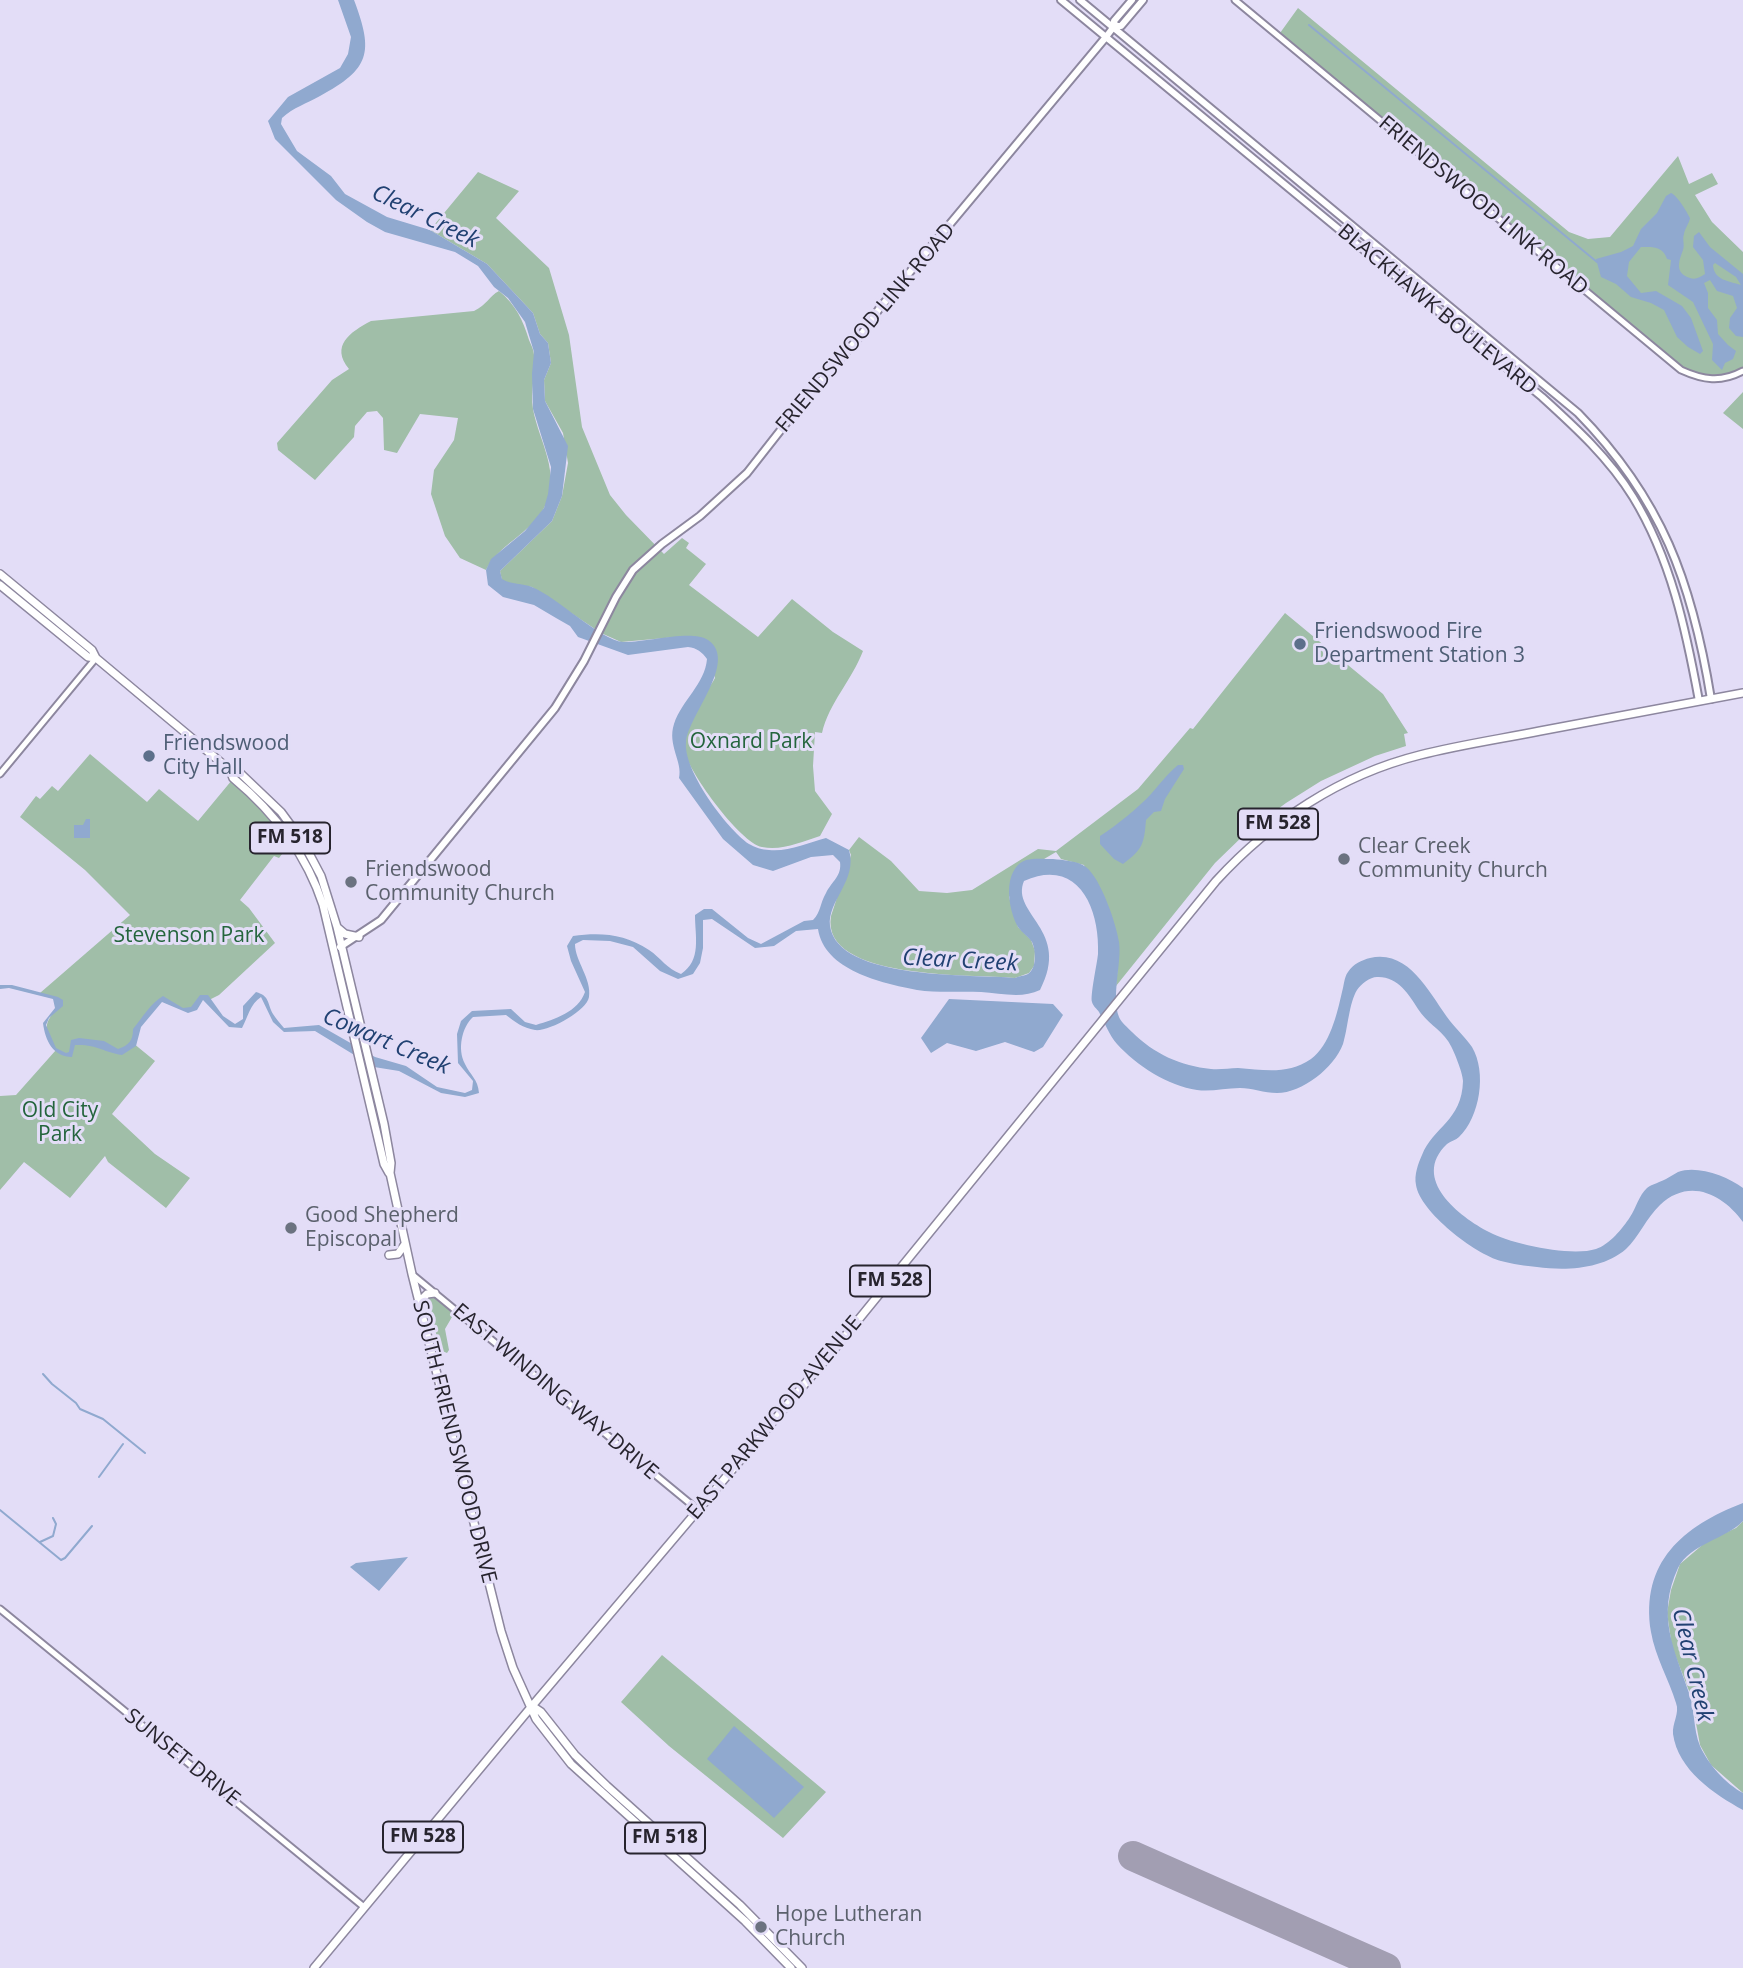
<!DOCTYPE html>
<html>
<head>
<meta charset="utf-8">
<style>
  body { margin:0 }
  canvas { display:block; background:#e3ddf7 }
</style>
</head>
<body>
<canvas width="1743" height="1968"></canvas>
<script>
const context = document.querySelector('canvas').getContext('2d');
context.lineJoin = 'round';
function fillPath(path, color) { context.fillStyle = color; context.fill(path, 'evenodd'); }
function stroke(path, color, width, dash) { context.strokeStyle = color; context.lineWidth = width; context.lineCap = dash ? 'butt' : 'round'; context.setLineDash(dash || []); context.stroke(path); }
function write(font, color, halo, rows, align = 'center') {
  context.font = font + ' "Open Sans",sans-serif'; context.lineWidth = 6; context.setLineDash([]); context.textBaseline = 'middle'; context.strokeStyle = halo; context.fillStyle = color; for (const [text, x, y, turn = 0] of rows) {
    context.save(); context.translate(x, y); context.rotate((+turn || 0) * Math.PI / 180); context.textAlign = isNaN(turn) ? turn : align; if (halo) context.strokeText(text, 0, 0); context.fillText(text, 0, 0); context.restore();
  }
}
const green = new Path2D(`
  M1298,8l271,224 19,7 22,-2 68,-81 11,28 23,-11 6,11 -23,11 17,27 31,30v116c-19,11 -41,11 -60,-1l-403,-334z
  M478,172l41,19 -23,27 53,50 20,67 13,92 28,68 16,20 38,39 18,-16 7,5 -3,5 20,16 -17,21 69,52 34,-38 41,33 30,19c-11,29 -34,52 -41,82l-7,-1 -2,34 2,25 17,23 -12,22c-19,6 -38,15 -58,11 -22,-4 -76,-78 -79,-100 -3,-18 23,-53 32,-69l-12,-40 -27,-1 -55,5 -20,-9 -69,-46 -22,-3 -8,-4 -2,-9 52,-50 10,-25 6,-33 -5,-30 -18,-32 -1,-21 7,-17 -3,-20 -8,-9 -7,-21 -46,-49 -57,-34z
  M499,291c17,14 24,29 30,49 2,5 5,10 5,15 2,18 -4,36 -1,54 6,33 29,64 11,99 -14,26 -46,37 -58,62l-26,-12 -15,-22 -14,-42 3,-24 20,-30 4,-22 -38,-4 -23,39 -13,-3 -1,-32 -6,-7 -10,1 -12,14 -1,11 -39,43 -37,-30 -1,-7 55,-63 17,-11c-19,-23 1,-37 22,-48l103,-10c13,-6 15,-15 25,-20z
  M1743,392v37l-20,-16z
  M1285,613l98,81 25,39 -4,1 2,12 -31,10 -54,25 -35,22 -39,29 -32,31 -99,123 2,-22 -34,-99 -23,-6 -5,-7 -12,7 -12,1 -23,37 9,30 13,13 4,11 -1,15 -5,7 -14,5c-40,-4 -195,3 -184,-62l20,-61 -2,-5 10,-13 32,24 28,30 28,2 25,-3 66,-41 18,2 82,-62 52,-61 3,1z
  M90,754l57,48 12,-13 39,32 34,-41 19,16 38,45v4l-10,13 -5,-2 -34,44 9,8 26,35 -56,52 -10,5 -4,-2 -5,3 -5,7 -8,2 -27,-10 -22,26 -5,17 22,18 -43,53 43,40 35,24 -24,30 -58,-46 -3,-6 -35,42 -46,-36 -24,28v-94l16,-1 40,-45c-14,-26 -12,-26 6,-48l-22,-9 90,-78 -45,-45 -65,-53 16,-21 4,3 12,-13 6,5z
  M429,1296l9,3 14,13v5l-7,12 4,21 -2,3 -7,-3 -12,-50z
  M1743,1521v272l-32,-28 -11,-20 -9,-49 -19,-49 -5,-34 4,-23 9,-26 27,-23 29,-13z
  M662,1655l164,137 -43,46 -114,-92 -48,-44z`);
const water = new Path2D(`
  M338,0h16c20,53 16,69 -34,96 -14,8 -26,11 -38,22l-1,6 16,27 34,25 14,18 42,23 43,13 57,34 46,49 7,21 8,9 3,20 -7,17 1,21 23,45 -6,50 -10,25 -52,50 2,8c10,6 20,4 30,8 25,10 68,53 91,55 21,1 69,-13 85,-2 31,21 -20,76 -22,102 -3,28 40,86 63,102 5,3 14,6 20,6 19,2 39,-7 57,-12l23,12c9,30 -22,51 -19,76 8,55 144,48 185,52 4,-2 9,-2 13,-4 9,-6 8,-23 4,-32 -4,-6 -10,-9 -14,-15 -7,-12 -11,-32 -8,-46 2,-9 7,-18 16,-21 8,-2 19,-1 27,-1 10,1 25,2 33,8 15,12 30,56 33,75 3,20 -8,55 0,75 2,5 9,11 13,15 22,22 49,34 79,37 9,1 18,-1 27,-1 26,2 50,7 73,-9 19,-14 26,-45 31,-67 2,-6 2,-15 6,-20 5,-8 14,-12 22,-14 40,-9 60,37 80,63 7,9 16,17 22,26 15,25 8,70 -13,90 -3,3 -8,4 -12,7 -37,35 13,73 42,88 22,12 82,25 107,17 13,-4 27,-21 34,-32 6,-9 9,-22 17,-29 5,-4 14,-6 19,-9 4,-2 8,-5 12,-7 19,-7 49,4 65,16v34c-20,-28 -54,-45 -83,-17 -13,12 -22,33 -34,44 -23,20 -59,22 -89,18 -11,-1 -25,-3 -36,-6 -26,-7 -81,-49 -85,-76 -2,-10 2,-21 6,-30 11,-28 40,-34 41,-74 0,-8 -10,-33 -15,-40 -8,-12 -22,-19 -30,-32 -9,-15 -21,-33 -41,-32 -7,0 -16,7 -20,13 -8,13 -9,38 -14,54 -9,24 -41,49 -66,49 -13,0 -25,-5 -37,-5 -15,0 -29,4 -43,2 -29,-4 -61,-25 -80,-46 -8,-9 -12,-21 -18,-32 -2,-3 -6,-6 -7,-10 -2,-6 5,-38 6,-48 2,-46 -20,-97 -74,-73 -14,33 48,49 16,109 -18,9 -40,3 -59,2 -21,-1 -44,1 -64,-2 -36,-7 -93,-20 -99,-61l-22,2 -22,15 -19,2 -43,-29 -9,1v28l-3,15 -7,11 -15,5 -18,-8 -27,-24 -23,-6 -27,-1 -8,4c0,17 17,35 14,53 -2,14 -41,35 -54,33 -12,-2 -20,-8 -29,-15l-33,2c-11,10 -16,32 -8,47 5,11 13,15 14,29l-14,4 -24,-4 -42,-22 -25,-4 -59,-36 -31,1 -11,-10 -12,-25c-11,7 -13,20 -19,31l-13,-1 -26,-27 -6,10 -9,3 -26,-11 -21,25 -5,19 -14,9c-19,-3 -25,-11 -47,-10l-3,12c-19,0 -27,-17 -29,-34l12,-15 -2,-9 -44,-11 -9,1v-4h12l46,12 5,3v6l-14,12 -3,7 10,23 10,5 3,-1 2,-12 8,-2 25,3 14,8c11,-4 15,-8 15,-20 9,-11 18,-26 30,-33l20,12 8,-1 9,-12h8l15,21 12,8 8,-5v-13l13,-14c14,4 11,11 17,22 3,5 7,9 11,14l35,-3 56,32 31,9 31,21 28,6 7,-3 1,-9 -15,-18 -1,-29 4,-13 11,-10 39,-2 14,13 11,3c19,-6 42,-13 49,-33l-14,-31 -4,-15 6,-10c28,-4 52,-2 76,14 12,8 18,19 32,24 21,-14 14,-37 14,-59l9,-6h8l36,29 13,6 43,-23 9,-1c8,-8 7,-17 13,-27 6,-12 16,-17 14,-31l-7,-7 -22,2 -38,14 -20,-6 -30,-26 -44,-61c4,-16 -12,-33 -5,-54 8,-24 31,-40 33,-65 -5,-7 -10,-11 -19,-12l-60,8 -50,-18 -8,-11 -14,-8 -22,-13 -31,-8 -15,-12 -2,-15 5,-11 34,-28 19,-23 4,-14 3,-27 -18,-58 -1,-35 2,-22 -9,-30 -17,-24 -14,-11 -16,-21 -23,-14 -70,-20 -18,-10 -31,-22 -61,-61 -7,-18 20,-24 52,-29 8,-14 3,-17z
  M1671,193c6,2 16,19 19,25 -1,6 -5,10 -6,16 -2,5 1,11 -1,16 -4,11 -9,23 7,28 6,2 10,-1 15,-4l-2,-14 -10,-13 1,-11 5,-4 11,15 33,27v63l-7,-1 -7,-8 1,-10 7,-10 -4,-12 -16,-5 -7,-11 -6,3 4,10v15l9,12 1,14 10,11 8,6 -3,8 -8,4 -3,7 -10,-10 1,-16 -20,-42 -25,-17 3,-25 -4,-1c-4,-13 -15,-12 -26,-12l-12,15 -2,14 14,17 15,-2 26,15 9,12 12,33 -3,3 -12,-7 -11,-10 -13,-27 -13,-7 -20,-6 -15,-13 -15,-7 -5,-18 25,-7 12,-6 8,-17 16,-16 9,-17zM1715,263l21,14 5,8c-13,-4 -27,-5 -28,-20z
  M1178,765h5l1,4 -19,30 -4,12 -7,1 -8,8c-2,24 -3,29 -23,44l-9,-5 -14,-15v-8c17,-11 37,-27 51,-42 9,-10 16,-20 27,-29z
  M86,819h4v19h-16v-13h9z
  M949,999l104,5 10,11 -20,32 -9,5 -29,-10 -29,9 -29,-8 -16,10 -10,-15z
  M1743,1503v18c-17,18 -53,23 -65,47 -22,48 -4,80 11,125 6,16 4,36 11,53 8,18 26,38 43,47v17c-29,-16 -65,-40 -70,-76 -1,-11 7,-21 3,-31 -7,-23 -21,-47 -25,-71 -11,-70 32,-106 92,-129z
  M408,1557l-29,34 -29,-24 6,-4z
  M734,1726l70,61 -30,31 -67,-59z`);
const stream = new Path2D(`
  M1309,25l288,237
  M43,1374l9,10 24,19 4,6 23,10 42,34
  M99,1477l24,-33
  M0,1510l61,50 4,-2 27,-32
  M40,1542l13,-6 3,-12 -3,-6`);
const runway = new Path2D(`
  M1133,1856l253,112`);
const tertiary = new Path2D(`
  M1235,0l446,370c22,10 40,13 62,1
  M0,774l96,-116
  M414,1276l284,234
  M0,1609l364,298`);
const secondary = new Path2D(`
  M1061,0l481,397c33,30 67,61 91,100 38,62 53,133 66,204
  M1080,0l498,413c84,86 114,169 133,286
  M1114,26h7l22,-26
  M340,947l41,-27 174,-212 29,-47 32,-64 17,-27 29,-26 38,-28 47,-43 62,-79 52,-59 18,-26 227,-272 9,-12 -1,-4 18,-21`);
const primary = new Path2D(`
  M0,574l92,76 4,8 134,112 3,8c42,35 73,75 90,127l61,259 5,9
  M0,585l88,72 8,1
  M230,770l8,1 43,41 22,30 18,34 16,51 47,197 7,39 -1,10 22,101 89,357 12,37 23,51 35,45 174,157 46,47
  M338,928l7,6 14,3
  M389,1255l9,-1 7,-10
  M419,1302l8,-8 8,-1
  M532,1706l9,6 34,43 32,31 133,119 62,63
  M314,1968l218,-262 305,-360 379,-465c55,-60 124,-106 204,-126 39,-10 80,-16 120,-24 67,-13 135,-25 203,-38`);
const markers = [
  [1300,644,7,"#5c6f8a"],
  [149,756,7,"#5c6f8a"],
  [1344,859,7,"#6b7280"],
  [351,882,7,"#6b7280"],
  [291,1228,7,"#6b7280"],
  [761,1927,7,"#6b7280"]
];
const shields = [
  [1278,824,80],
  [290,838,80],
  [890,1281,80],
  [423,1837,80],
  [665,1838,80]
];
const shieldNames = [
  ["FM 528",1278,824],
  ["FM 518",290,838],
  ["FM 528",890,1281],
  ["FM 528",423,1837],
  ["FM 518",665,1838]
];
const streetNames = [
  ["FRIENDSWOOD LINK ROAD",1483,206,40],
  ["BLACKHAWK BOULEVARD",1437,310,40],
  ["FRIENDSWOOD LINK ROAD",866,328,-50],
  ["EAST WINDING WAY DRIVE",555,1392,40],
  ["EAST PARKWOOD AVENUE",775,1418,-50],
  ["SOUTH FRIENDSWOOD DRIVE",454,1442,76],
  ["SUNSET DRIVE",182,1758,39]
];
const serviceNames = [
  ["Friendswood Fire",1314,632],
  ["Department Station 3",1314,656],
  ["Friendswood",163,744],
  ["City Hall",163,768]
];
const parkNames = [
  ["Oxnard Park",751,742],
  ["Stevenson Park",189,936],
  ["Old City",60,1111],
  ["Park",60,1135]
];
const worshipNames = [
  ["Clear Creek",1358,847],
  ["Community Church",1358,871],
  ["Friendswood",365,870],
  ["Community Church",365,894],
  ["Good Shepherd",305,1216],
  ["Episcopal",305,1240],
  ["Hope Lutheran",775,1915],
  ["Church",775,1939]
];
const waterNames = [
  ["Clear Creek",425,217,26],
  ["Clear Creek",960,961,3],
  ["Cowart Creek",386,1042,23],
  ["Clear Creek",1692,1665,77]
];
fillPath(green, '#a0bea8');
fillPath(water, '#90a9cf');
stroke(stream, '#90a9cf', 2);
stroke(runway, '#a29eb2', 30);
stroke(tertiary, '#8d879f', 9);
stroke(secondary, '#8d879f', 10);
stroke(primary, '#8d879f', 10);
stroke(tertiary, '#fff', 5);
stroke(secondary, '#fff', 6);
stroke(primary, '#fff', 7);
for (const [x, y, r, color] of markers) { const dot = new Path2D(); dot.arc(x, y, r, 0, 2 * Math.PI); context.fillStyle = color; context.fill(dot); stroke(dot, '#e3ddf7', 2.5); }
for (const [x, y, w] of shields) { const box = new Path2D(); box.roundRect(x - w / 2, y - 15.5, w, 31, 5); context.fillStyle = '#e3ddf7'; context.fill(box); stroke(box, '#27242e', 2); }
write('bold 19px', '#27242e', null, shieldNames);
write('21px', '#27242e', '#e3ddf7', streetNames);
write('21px', '#4e5e75', '#e3ddf7', serviceNames, 'left');
write('21px', '#24653d', '#e3ddf7', parkNames);
write('21px', '#5b616d', '#e3ddf7', worshipNames, 'left');
write('italic 23px', '#214172', '#e3ddf7', waterNames);
</script>
</body>
</html>
